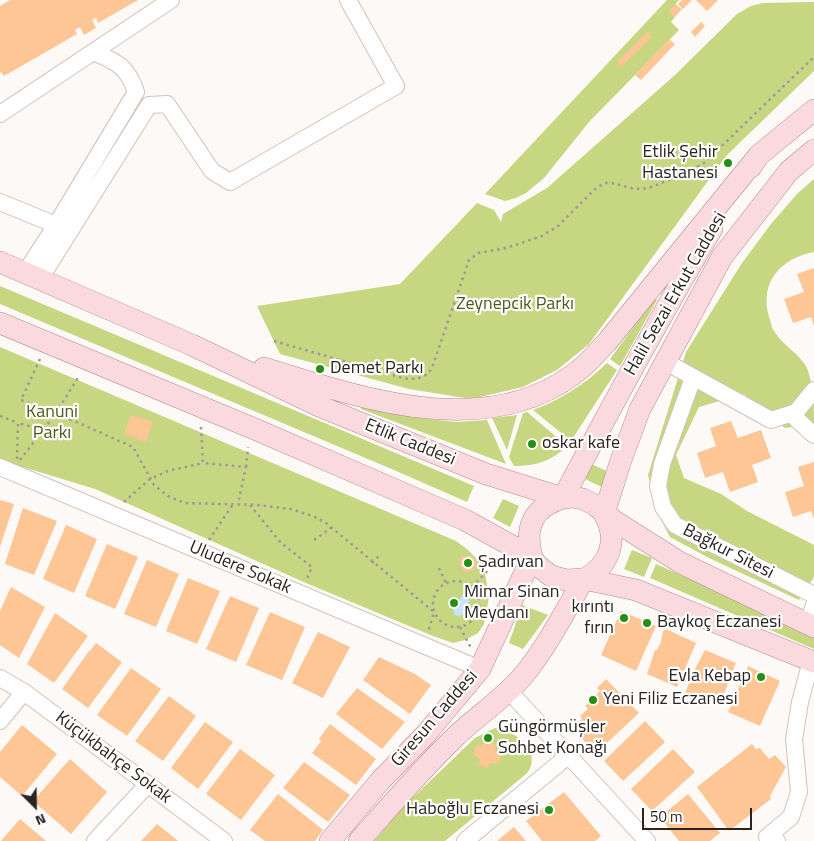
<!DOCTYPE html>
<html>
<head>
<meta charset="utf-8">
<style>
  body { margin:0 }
  #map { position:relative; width:814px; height:841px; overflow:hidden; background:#fdf9f7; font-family:"Titillium Web",sans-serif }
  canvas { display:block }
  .north { position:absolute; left:10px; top:781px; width:50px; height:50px; -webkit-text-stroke:4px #fff; paint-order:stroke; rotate:157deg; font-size:14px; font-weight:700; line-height:20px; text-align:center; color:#2a2320 }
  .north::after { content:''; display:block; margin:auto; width:18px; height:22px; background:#2a2320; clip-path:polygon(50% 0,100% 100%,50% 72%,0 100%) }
  .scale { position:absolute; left:642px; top:808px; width:110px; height:22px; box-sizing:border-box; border:2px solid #2a2320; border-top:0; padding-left:6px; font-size:15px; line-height:18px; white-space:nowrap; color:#2a2320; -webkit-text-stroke:4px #fff; paint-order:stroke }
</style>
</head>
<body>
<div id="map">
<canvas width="814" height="841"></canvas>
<div class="north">N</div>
<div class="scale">50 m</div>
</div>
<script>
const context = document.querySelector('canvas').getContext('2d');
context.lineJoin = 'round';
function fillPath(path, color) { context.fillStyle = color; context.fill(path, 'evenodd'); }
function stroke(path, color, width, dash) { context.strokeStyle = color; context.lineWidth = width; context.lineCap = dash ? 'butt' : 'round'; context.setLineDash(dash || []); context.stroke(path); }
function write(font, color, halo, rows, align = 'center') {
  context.font = font + ' "Titillium Web",sans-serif'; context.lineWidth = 4.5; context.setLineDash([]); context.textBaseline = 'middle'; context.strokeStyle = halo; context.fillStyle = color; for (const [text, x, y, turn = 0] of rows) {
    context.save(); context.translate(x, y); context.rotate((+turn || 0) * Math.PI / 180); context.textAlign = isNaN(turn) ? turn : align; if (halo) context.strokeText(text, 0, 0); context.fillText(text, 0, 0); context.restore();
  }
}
const green = new Path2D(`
  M667,0h12l-9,11 5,6 -4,5 8,8 -90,92 -45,56 -18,15 -10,5 -11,3 -20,-7z
  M814,2v69l-87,84 -138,189 -32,26 -34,17 -52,12 -62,-10 -129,-35 -23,-48 143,-22 77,-81 17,7 7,12 2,-8 44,-26 128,-113 62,-61 14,-8 12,-3z
  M814,179v73c-33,6 -55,30 -45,65 2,4 2,10 5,14 8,14 26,23 33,37 7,19 7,36 7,56l-29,4 -41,-34 -45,13 -23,48 8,23 37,16 26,17 67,34v32l-15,23 -90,-42 -39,-21 -12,-23 -10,-39 38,-123 56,-89 29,-39 26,-30z
  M0,286l474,200 -7,16 -73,-32 -394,-166z
  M655,298l2,2 -37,66 -10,-7z
  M0,347l456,194 12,9 7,7 10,16 4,24 -5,27 -6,9 -13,7 -12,3 -20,-7 -127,-53 -211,-94 -95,-29z
  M607,363l10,7 -46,71 -38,-31c29,-11 52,-26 74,-47z
  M361,406l67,13 29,3 30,-2 19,44 -145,-55z
  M527,412l40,34c-15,15 -32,20 -53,20l-5,-9 14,-44z
  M517,415l-10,35 -15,-32z
  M589,463l22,10 -7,15 -21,-10z
  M503,499l16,7 -9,21 -17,-9z
  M632,550l20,8 -8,19 -20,-8z
  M656,564l158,70v15l-164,-71z
  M522,605l26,10 -25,34 -14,-6z
  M495,728c10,2 22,7 29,14 9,9 11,23 2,32l-81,67h-71l32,-37 69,-66z`);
const water = new Path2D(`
  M468,588l6,6 -5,4c-1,9 -2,21 -14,17l-2,-6z`);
const building = new Path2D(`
  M10,0h128l-40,23 -2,-5 -4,2 4,8 -12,7 -4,-8 -5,3 2,4 -73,42 -3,-4 -1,1v-67z
  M682,0h10l-9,9 -5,-5z
  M696,0h22l-11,11z
  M675,4l7,5 -7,8 -6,-5z
  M701,22l4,4 -10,11 -4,-5z
  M647,32l5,5 -31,30 -4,-5z
  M669,39l6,5 -34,36 -6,-5z
  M814,268v58l-3,-9 -18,6 -9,-24 20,-7 -7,-18z
  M131,415l22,7 -7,20 -22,-8z
  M731,421l7,17 23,-8 10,28 -19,7 6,17 -28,10 -7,-20 -18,6 -8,-25 19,-7 -6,-18z
  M814,462v57l-3,-8 -18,6 -8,-25 19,-6 -6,-19z
  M0,500l14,4 -14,43z
  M23,508l34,13 -23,54 -29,-11z
  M66,525l31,14 -23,54 -31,-14z
  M107,544l31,13 -23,52 -30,-13z
  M471,555l5,6 -1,8 -9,3 -6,-6 1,-9z
  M147,560l32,14 -23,53 -32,-13z
  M188,578l32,13 -23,53 -31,-13z
  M11,587l34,20 -26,51 -19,-13v-34z
  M230,596l29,12 -23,54 -30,-13z
  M621,611l35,15 -20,45 -35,-16z
  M270,612l35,15 -23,53 -36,-15z
  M55,613l33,23 -34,47 -27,-19z
  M666,629l30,14 -19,44 -30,-13 8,-24h2l4,-8 2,-11z
  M318,632l32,15 -27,51 -31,-15z
  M96,643l26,19 -34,46 -26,-19 27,-38h1z
  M705,650l31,13 -17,43 -34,-13 9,-22z
  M379,657l36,17 16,11 -21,29 -47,-34z
  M748,666l32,15 -20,45 -32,-14z
  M131,668l30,21 -34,47 -30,-21z
  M606,679l33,34 -43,40 -21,-22 4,-4 -3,-3 6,-5 -2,-3 8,-7 -3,-3 15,-15 -3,-3z
  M357,688l48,34 -23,27 -46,-35z
  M169,696l27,20 -33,45 -28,-20z
  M645,721l20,21 -42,39 -19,-20z
  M205,722l28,20 -35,47 -27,-21z
  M330,724l46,35 -20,26 -44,-32 9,-12 -2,-2z
  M22,725l35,29 -35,42 -22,-19v-25z
  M486,741l10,3 -2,4 3,4 5,2 -4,10 -5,-1 -4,1 -1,4 -10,-3 2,-4 -2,-4 -5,-2 3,-10 5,1z
  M752,744l4,5 4,-1 9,11 6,-4 11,12 -16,29 1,3 -42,32 -32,-44z
  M240,749l35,26 -34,45 -35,-26z
  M673,749l22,23 -43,39 -21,-22z
  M70,759l37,33 -36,42 -38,-33z
  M304,762l46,33 -22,27 -45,-34z
  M564,792l37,44 -6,5h-53l-16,-20z
  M278,794l45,36 -8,11h-50l-15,-11z
  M688,794l32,39 -10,8h-31l-19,-24z
  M20,819l26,22h-45z
  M157,824l21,17h-37z
  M514,827l12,14h-29z`);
const path = new Path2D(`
  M274,341l129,37c12,2 22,1 29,-10l37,-108 9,-7 28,-5 36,-12 16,-10 38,-38 9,-5h7l23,6 14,-1 35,-14 20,-11 110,-106
  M40,359l-19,41 35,13 77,34 21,38 14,11 17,7 73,2 33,4 22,7 13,7 108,89 -6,20
  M0,416l18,7
  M201,427l2,36 43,4 -8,37
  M17,459l1,-36 26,7
  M20,460l36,-47 23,-37
  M246,467l2,-20
  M124,502l26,-23 18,-8 35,-8
  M250,505l31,38 31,24 -6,14
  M209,540l24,-36
  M314,540l17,-12
  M372,563l9,-9
  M439,568l7,15
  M433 604a23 23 0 1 1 46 0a23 23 0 1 1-46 0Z
  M472,587l19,-20
  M460,627l11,21`);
const minor = new Path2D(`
  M0,114l171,-114
  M0,202l56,23
  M25,273l31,-48 80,-133c-8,-25 -20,-31 -43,-40
  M40,279l109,-174 18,-1 45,67 18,11 166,-96 -48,-86
  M666,362l105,58 25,-8 18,-22
  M693,378l-31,86 -4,22 5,21 12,18 139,70
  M791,414l23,21
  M0,467l480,202
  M808,624l6,-19
  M0,678l24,14 200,149
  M509,691l138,150
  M0,721l24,-29
  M95,841l53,-57
  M465,841l103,-85
  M777,841l-10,-4 24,-20 8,-25 -5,-53 6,-37 11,-41`);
const major = new Path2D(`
  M751,167l8,-12 55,-45
  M0,262l192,83 127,61 167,68 77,24 10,-1 10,2 12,6 18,15 68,43 133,64
  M0,323l257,107 208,90 67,37 5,8 14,11 15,4 18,-1 52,11 178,72
  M264,368c97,30 220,73 310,6 13,-9 22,-21 33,-32l152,-187
  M563,498c48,-91 97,-181 149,-269
  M604,514l17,-54 19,-51 82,-152 67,-86 25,-21
  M532,557c-8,-30 1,-50 31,-59
  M584,579c26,-13 35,-40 20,-65
  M330,841l50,-60 45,-46 55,-66 52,-112
  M359,841c31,-35 62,-71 96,-104 22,-21 48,-38 68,-61 24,-29 42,-65 61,-97`);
const markers = [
  [728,163,5,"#258f13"],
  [320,369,5,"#258f13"],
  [532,444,5,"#258f13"],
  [468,563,5,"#258f13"],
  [454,603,5,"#258f13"],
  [624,618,5,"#258f13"],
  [647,623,5,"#258f13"],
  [761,677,5,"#258f13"],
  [593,700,5,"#258f13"],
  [488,738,5,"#258f13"],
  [549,810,5,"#258f13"]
];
const poiNames = [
  ["Etlik Şehir",718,153,"right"],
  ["Hastanesi",718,174,"right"],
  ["Demet Parkı",330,369],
  ["oskar kafe",542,444],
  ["Şadırvan",478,563],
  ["Mimar Sinan",464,593],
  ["Meydanı",464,614],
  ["kırıntı",614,608,"right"],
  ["fırın",614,629,"right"],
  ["Baykoç Eczanesi",657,623],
  ["Evla Kebap",751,677,"right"],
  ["Yeni Filiz Eczanesi",603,700],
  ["Güngörmüşler",498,728],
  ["Sohbet Konağı",498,749],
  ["Haboğlu Eczanesi",539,810,"right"]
];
const streetNames = [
  ["Halil Sezai Erkut Caddesi",676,294,-60],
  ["Etlik Caddesi",410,443,22],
  ["Bağkur Sitesi",728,552,27],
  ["Uludere Sokak",240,568,23],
  ["Giresun Caddesi",435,719,-49],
  ["Küçükbahçe Sokak",113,758,37]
];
const parkNames = [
  ["Zeynepcik Parkı",515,305],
  ["Kanuni",52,413],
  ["Parkı",52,434]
];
fillPath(green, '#c6d681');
fillPath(water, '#c8e3fc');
fillPath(building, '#fdc694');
stroke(minor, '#d4c1b8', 18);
stroke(major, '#b18a8e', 22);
stroke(path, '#9f9a97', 2.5, [2.5, 4]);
stroke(minor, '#fff', 16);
stroke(major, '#fbdadf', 21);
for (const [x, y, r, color] of markers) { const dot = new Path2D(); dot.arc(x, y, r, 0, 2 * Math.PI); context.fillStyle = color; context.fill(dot); stroke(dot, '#fff', 2); }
write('18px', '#2a2320', '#fff', poiNames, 'left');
write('18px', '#2a2320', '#fff', streetNames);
write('18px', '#505a1c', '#fff', parkNames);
</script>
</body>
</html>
